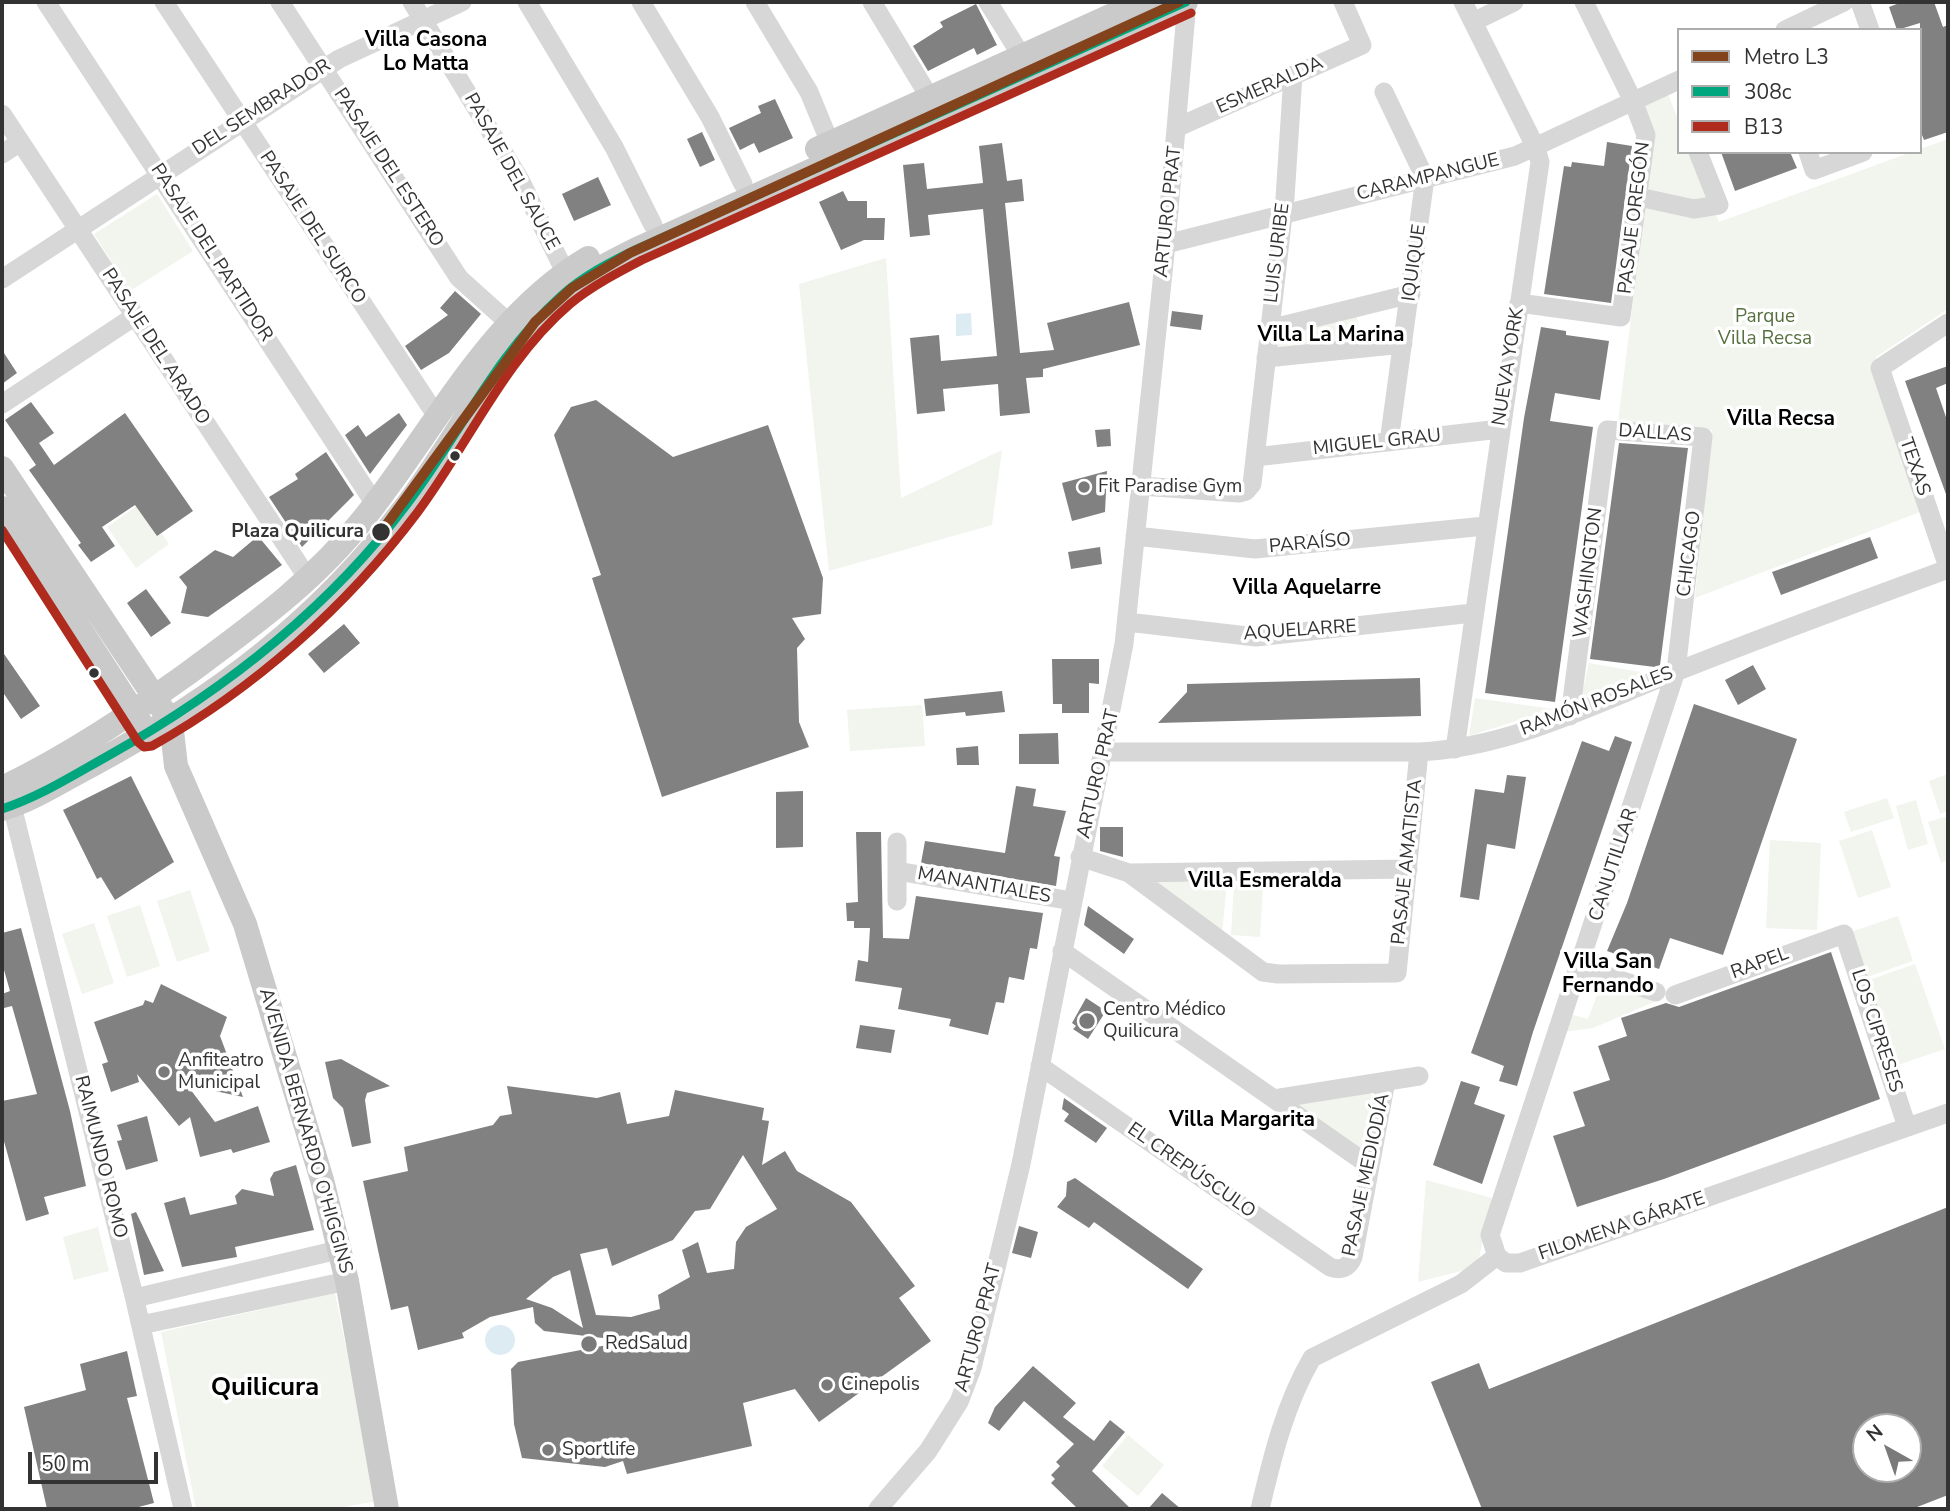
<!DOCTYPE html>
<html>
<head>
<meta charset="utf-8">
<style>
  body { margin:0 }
  #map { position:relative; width:1950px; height:1511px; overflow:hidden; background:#fff; font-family:"Nunito Sans",sans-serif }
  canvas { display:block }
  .frame { position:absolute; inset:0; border:4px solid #333; pointer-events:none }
  .legend { position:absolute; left:1677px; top:28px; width:245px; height:126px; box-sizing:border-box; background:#fff; border:2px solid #adadad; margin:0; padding:9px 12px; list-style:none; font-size:21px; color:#333 }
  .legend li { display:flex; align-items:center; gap:14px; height:35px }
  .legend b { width:35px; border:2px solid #adadad }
  .north { position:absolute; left:1852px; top:1413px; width:70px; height:70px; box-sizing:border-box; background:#fff; border:2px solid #adadad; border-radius:50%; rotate:320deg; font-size:19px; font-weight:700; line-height:28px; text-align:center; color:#333 }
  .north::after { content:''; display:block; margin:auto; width:24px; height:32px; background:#7a7a7a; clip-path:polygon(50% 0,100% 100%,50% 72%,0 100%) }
  .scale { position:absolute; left:28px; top:1452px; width:130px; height:32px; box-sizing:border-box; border:4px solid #333; border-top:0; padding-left:9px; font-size:21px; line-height:24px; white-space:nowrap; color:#333; -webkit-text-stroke:5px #fff; paint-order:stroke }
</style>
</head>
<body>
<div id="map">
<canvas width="1950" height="1511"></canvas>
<div class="frame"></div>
<ul class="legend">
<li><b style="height:9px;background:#83441d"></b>Metro L3</li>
<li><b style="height:9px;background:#00a77e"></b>308c</li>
<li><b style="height:9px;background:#af2b1e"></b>B13</li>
</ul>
<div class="north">N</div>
<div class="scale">50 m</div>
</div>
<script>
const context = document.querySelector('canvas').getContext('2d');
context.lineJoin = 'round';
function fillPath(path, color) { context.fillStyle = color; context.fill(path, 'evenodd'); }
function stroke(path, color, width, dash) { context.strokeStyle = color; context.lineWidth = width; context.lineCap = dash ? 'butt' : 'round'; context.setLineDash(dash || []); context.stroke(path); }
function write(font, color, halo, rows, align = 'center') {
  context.font = font + ' "Nunito Sans",sans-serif'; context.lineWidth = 7; context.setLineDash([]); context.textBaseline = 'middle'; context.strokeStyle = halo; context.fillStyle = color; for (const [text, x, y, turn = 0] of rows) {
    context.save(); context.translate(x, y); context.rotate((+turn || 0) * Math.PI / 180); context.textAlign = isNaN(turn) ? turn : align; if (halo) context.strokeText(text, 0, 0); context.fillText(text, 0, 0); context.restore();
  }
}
const green = new Path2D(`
  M1668,94l11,28v30h12l28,70 193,-70h8v-3l28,-10v170l-72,48 -2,20 46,135 -225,86 17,-168 -94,-8 35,-280 -15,-33z
  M157,194l36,57 -63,40 -36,-57z
  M886,258l15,240 101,-48 -10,75 -163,46 -30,-287z
  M1356,315l8,30 -88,8 2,-19z
  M141,503l28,41 -33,24 -29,-41z
  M1589,663l57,10 -66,29z
  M1475,698l78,11 -84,27z
  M922,705l3,41 -75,5 -3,-41z
  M1948,774v37l-8,3 -11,-33z
  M1887,798l7,20 -43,14 -7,-20z
  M1916,800l12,44 -20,6 -12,-44z
  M1948,816v44l-7,3 -13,-41z
  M1872,830l19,57 -33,11 -19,-57z
  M1770,840l51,3 -4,87 -51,-2z
  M1150,880l77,3 -5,50z
  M1234,885l29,2 -3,50 -29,-2z
  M190,890l20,61 -33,11 -20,-61z
  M140,905l20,61 -33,11 -20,-61z
  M1898,916l15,45 -46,16 -16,-45z
  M94,923l20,60 -32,11 -20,-60z
  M1915,964l30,85 -50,17 -29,-85z
  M1584,975l70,25v2l-61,26 -30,4 7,-18 18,5 12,-32 -18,-7z
  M1365,1089l13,12 -11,54 -78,-53z
  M1426,1180l66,18 -15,69 -59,15z
  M98,1227l11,44 -35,9 -11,-43z
  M335,1293l42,208 -44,8h-137l-35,-177z
  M1128,1435l36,30 -26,31 -36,-30z`);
const water = new Path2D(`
  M971,313l1,22 -16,1v-22z
  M485 1340a15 15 0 1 1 30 0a15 15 0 1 1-30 0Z`);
const building = new Path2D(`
  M1902,2h32l9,25 5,-2v107l-24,8 -4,-10v-107l-23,7 -8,-23z
  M976,4l21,41 -20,10 -3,-7 -46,23 -15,-25 30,-19 -3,-5z
  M775,99l18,39 -34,15 -5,-10 -14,7 -11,-22 32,-15 -3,-7z
  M702,132l13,28 -15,7 -13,-28z
  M1607,142l25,4 -21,157 -67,-9 20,-128 7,1 1,-5 32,4z
  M1002,143l5,38 15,-2 2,22 -19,2 15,150 34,-3 -7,-27 82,-21 11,43 -97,24v8l-17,1 4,35 -30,3 -2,-32 -55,5 2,22 -28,3 -7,-76 29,-3 2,26 56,-5 -14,-147 -55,6 2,20 -20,2 -7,-72 21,-2 3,26 56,-6 -4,-37z
  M1721,152h69l7,16 -62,23z
  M598,177l13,28 -37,16 -12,-27z
  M843,191l5,10h19v17h18l-1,22h-20l-23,10 -22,-48z
  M455,291l26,23 -32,39 -28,17 -16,-24 43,-31 -8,-7z
  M1172,311l31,4 -2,15 -31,-4z
  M1541,327l25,4v4l43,6 -9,59 -45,-7 -5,28 43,6 -38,275 -70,-9 39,-275z
  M2,350l15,23 -15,11z
  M1948,366v17l-12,5 12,35 -1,74 -42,-116z
  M596,400l77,57 95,-32 55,153 -2,36 -29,4 13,21 -8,9 2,74 10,25 -147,50 -70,-219 9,-3 -47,-140 17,-28z
  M31,402l23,31 -15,10 15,22 71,-52 68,98 -36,25 -22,-31 -33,22 13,19 -24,16 -13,-17 3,-2 -52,-73 7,-5 -31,-45z
  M399,413l8,12 -37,49 -25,-39 13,-10 8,12z
  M1110,429l1,17 -14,1 -2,-17z
  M1619,443l69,5 -28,217 -5,2 -65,-8z
  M326,452l28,43 -52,52 -33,-50 29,-18 -3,-5z
  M1107,471l-2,41 -33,9 -10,-38z
  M258,536l24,29 -74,52 -27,-4 6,-26 -8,-10 36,-27 18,7z
  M1870,537l8,21 -97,37 -9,-23z
  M1100,547l2,17 -31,5 -3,-17z
  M146,589l25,34 -20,14 -24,-34z
  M344,624l16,19 -36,30 -16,-19z
  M2,651l38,55 -19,13 -19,-28z
  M1052,659h47v25l-10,-1v30h-27v-9h-9z
  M1753,665l13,24 -28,16 -13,-25z
  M1420,678l1,38 -263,7 29,-31v-8z
  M1002,691l3,21 -39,4 -1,-4 -39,4 -2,-17z
  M1694,704l103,35 -74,216 -53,-17 -11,31 -52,-18 20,-48z
  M1058,733l1,31h-40v-30z
  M1615,736l17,6 -99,290 -16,54 -18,-5 5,-15 -33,-13 111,-312 27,10z
  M978,746l1,19h-22l-1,-17z
  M1507,775l19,2 -11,72 -28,-5 -8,56 -19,-3 15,-108 29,4z
  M131,776l43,86 -59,38 -14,-23 -4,2 -34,-69z
  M1016,786l20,3 -3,17 33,5 -12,45 6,1 -4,29 -135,-23 4,-22 80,12z
  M803,791v56l-27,1v-56z
  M1100,827h23v30l-23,-6z
  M856,832h25l2,106 26,1 7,-43 127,17 -6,36 -7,-1 -6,32 -15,-3 -5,26 -8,-1 -8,33 -39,-9 2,-7 -53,-10 4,-21 -47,-7 3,-21 10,2 2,-34h-16v-7h-7l-1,-18 12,-1z
  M1088,906l46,33 -10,15 -40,-29z
  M21,928l49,183 16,75 -42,11 5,17 -23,7 -24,-87v-33l35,-7 -25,-88 -8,2 -2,-11v-3l8,-3 -8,-28v-30z
  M1831,952l49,147 -216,80 -87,28 -24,-71 32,-10 -12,-34 37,-12 -12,-34 29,-10 -6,-18 45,-15 13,4z
  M161,984l66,33 -7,19 23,61 -56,-12 28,37 43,-16 12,36 -37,11 -2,-4 -31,8 -10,-40 -11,9 -42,-52 2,8 -28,10 -9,-28 6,-2 -14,-40 49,-17 2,-5 8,3z
  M1086,998l20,13 -18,28 -15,-10 3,-3 -4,-3z
  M860,1025l35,5 -4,23 -35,-5z
  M341,1059l49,27 -23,7 -2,7 6,43 -19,4 -9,-39 -10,-10 -8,-36z
  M1461,1081l19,6 -6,17 31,11 -23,69 -49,-19z
  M507,1086l90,12 23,-6 7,32 42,-8 6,-26 89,18 -2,12 7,1 -7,44 23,-14 12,20 54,31 64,84 -16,12 32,43 -112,81 -24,-33 -52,14 9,43 -125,28 -4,-13 -18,6 -83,-9 -8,-34 -3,-55 7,-7 110,-21 -84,-10 -9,-8 -2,-16 -43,10 -28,16 2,5 -46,12 -10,-44 -17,4 -28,-129 45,-10 -4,-24 89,-22 7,-9 12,-2zM743,1155l34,54 -31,18 -10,15 -2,27 -27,4 -9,-31 -16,8 8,27 -32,18 2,14 -29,8 -35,-2 -16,-61 27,-6 5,18 61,-26 22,-29 15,-2zM570,1270l10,46 3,12 -31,-20 -26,-9 27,-22z
  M1064,1098l43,30 -11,15 -32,-22 5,-7 -7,-5z
  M147,1116l11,45 -32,9 -9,-29 5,-1 -5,-15z
  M296,1165l18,65 -79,17 2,10 -55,10 -18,-64 21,-6 5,18 47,-11 -2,-8 7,-7 32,7 -4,-17 4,-7z
  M1075,1178l128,91 -15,20 -94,-67 -5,6 -32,-21 9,-11 1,-14z
  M1948,1207v288l-36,14h-430l-51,-127 48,-19 10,26zM1866,1427h42v42h-42z
  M136,1212l28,59 -20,4 -13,-61z
  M1019,1226l19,6 -7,26 -19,-5z
  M127,1351l10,45 -10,2 27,105 -23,6h-84l-23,-102 62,-17 -6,-26z
  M1033,1366l43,37 -13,14 31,24 16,-21 15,12 -33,39 39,38h-53l-27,-26 4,-4 -4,-4 9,-9 -4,-4 18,-18 -50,-43 -25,30 -11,-8 7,-16z
  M1162,1493l19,16h-33z`);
const minor = new Path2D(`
  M46,2l329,502
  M164,2l274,416
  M280,2l179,276 50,45
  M412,2l108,178 45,92
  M527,2l87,145 39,78
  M641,2l69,115 33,67
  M755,2l54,90 21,51
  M872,2l58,96
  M988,2l33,53
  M1860,2l10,28
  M1473,22l41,-20
  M1785,30l59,-28
  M1384,92l41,86 -36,264
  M2,114l307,466
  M1178,127l184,-82 -19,-43
  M1808,152l6,18 49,-18
  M2,154l18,-12
  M1639,197l55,12 25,-4 -21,-53
  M1166,244l349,-88 164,-76
  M2,279l337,-220 123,-57
  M1519,303l102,14 25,-182 -13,-34 -49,-99
  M1948,323l-68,45 68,199
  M1269,329l142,-35
  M1266,358l137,-14
  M2,404l133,-88
  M1255,457l245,-28
  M1141,486l98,7 7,-2 6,-7 33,-286 8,-123
  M1135,536l120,13 230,-23
  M1127,622l129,15 217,-24
  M1570,716l37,-286 96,7 -27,234 -186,564 7,21 9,7h14l428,-150
  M1455,749l85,-587 -4,-14 -73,-146
  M1103,752h316c93,-5 175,-48 259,-81 90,-36 180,-69 270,-102
  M12,806l122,490 49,213
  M1080,857l49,16 134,99 15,2 119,-1 22,-221
  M897,871l175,30
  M1129,873l279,-4
  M897,901v-59
  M1062,951l308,215
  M1581,967l75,25
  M1675,995l169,-61 63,193
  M1040,1066l290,201c10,4 19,1 23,-10l33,-176
  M1274,1099l145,-23
  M135,1298l203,-48
  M141,1325l206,-44
  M878,1509l50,-58 31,-49 13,-34 49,-204 103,-520 42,-400 21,-242
  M1260,1509c12,-51 25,-105 52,-151l149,-74 36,-28`);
const major = new Path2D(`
  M817,149l324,-147
  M2,468l169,254 5,44 69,158 77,256 25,101 40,228
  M2,508l140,217
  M2,788c65,-31 126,-72 185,-114 65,-48 128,-93 178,-157 70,-88 124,-200 223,-259
  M2,809c31,-9 61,-29 90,-44 126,-68 228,-145 315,-260 56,-74 104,-180 183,-231 15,-9 31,-17 47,-25l549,-247`);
const bus1 = new Path2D(`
  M2,809c37,-12 70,-33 104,-52 116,-65 221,-146 301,-253 52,-68 89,-150 154,-208 22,-20 49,-34 76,-47l549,-247`);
const bus2 = new Path2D(`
  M2,530l136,212 6,5 8,-1c102,-57 195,-140 265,-233 51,-68 87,-153 153,-209 22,-18 47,-31 72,-44l549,-247`);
const metro1 = new Path2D(`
  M381,532l154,-210 37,-34 58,-35 549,-251`);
const markers = [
  [455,456,6,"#333"],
  [1084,487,7,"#7a7a7a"],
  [381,532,10,"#333"],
  [94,673,6,"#333"],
  [1087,1021,9,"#7a7a7a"],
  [164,1072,7,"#7a7a7a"],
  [589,1344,9,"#7a7a7a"],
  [827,1385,7,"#7a7a7a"],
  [548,1450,7,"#7a7a7a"]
];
const streetNames = [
  ["ESMERALDA",1270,86,-24],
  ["DEL SEMBRADOR",262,108,-33],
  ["PASAJE DEL ESTERO",388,168,57],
  ["PASAJE DEL SAUCE",511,172,61],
  ["CARAMPANGUE",1428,178,-14],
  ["ARTURO PRAT",1169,212,-84],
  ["PASAJE OREGÓN",1635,218,-83],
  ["PASAJE DEL SURCO",312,228,57],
  ["PASAJE DEL PARTIDOR",211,253,57],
  ["LUIS URIBE",1278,253,-83],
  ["IQUIQUE",1415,263,-82],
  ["PASAJE DEL ARADO",155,347,57],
  ["NUEVA YORK",1509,367,-81],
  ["DALLAS",1655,434,4],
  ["MIGUEL GRAU",1377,443,-6],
  ["TEXAS",1914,467,71],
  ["PARAÍSO",1310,544,-5],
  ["CHICAGO",1690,554,-83],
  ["WASHINGTON",1589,573,-83],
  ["AQUELARRE",1300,631,-4],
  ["RAMÓN ROSALES",1597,702,-21],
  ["ARTURO PRAT",1099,774,-77],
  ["PASAJE AMATISTA",1408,862,-84],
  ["CANUTILLAR",1614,865,-72],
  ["MANANTIALES",984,886,10],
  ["RAPEL",1760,964,-20],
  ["LOS CIPRESES",1876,1031,72],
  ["AVENIDA BERNARDO O'HIGGINS",305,1131,74],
  ["RAIMUNDO ROMO",100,1157,76],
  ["EL CREPÚSCULO",1191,1171,35],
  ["PASAJE MEDIODÍA",1367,1175,-78],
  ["FILOMENA GÁRATE",1622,1227,-19],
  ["ARTURO PRAT",979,1328,-75]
];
const parkNames = [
  ["Parque",1765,317],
  ["Villa Recsa",1765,339]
];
const poiNames = [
  ["Fit Paradise Gym",1098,487],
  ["Centro Médico",1103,1010],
  ["Quilicura",1103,1032],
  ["Anfiteatro",178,1061],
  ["Municipal",178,1083],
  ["RedSalud",605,1344],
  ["Cinepolis",841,1385],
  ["Sportlife",562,1450]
];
const stopNames = [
  ["Plaza Quilicura",364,532]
];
const neighbourhoodNames = [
  ["Villa Casona",426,41],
  ["Lo Matta",426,65],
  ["Villa La Marina",1331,336],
  ["Villa Recsa",1781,420],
  ["Villa Aquelarre",1307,589],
  ["Villa Esmeralda",1265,882],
  ["Villa San",1608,963],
  ["Fernando",1608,987],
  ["Villa Margarita",1242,1121]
];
const districtNames = [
  ["Quilicura",265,1389]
];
fillPath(green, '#f1f5ed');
fillPath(water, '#ddebf3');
fillPath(building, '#818181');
stroke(minor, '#d7d7d7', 19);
stroke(major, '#cacaca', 24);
stroke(bus1, '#00a77e', 9);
stroke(bus2, '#af2b1e', 9);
stroke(metro1, '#83441d', 10);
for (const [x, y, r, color] of markers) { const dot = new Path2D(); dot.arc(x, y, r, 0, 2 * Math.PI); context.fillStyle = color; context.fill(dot); stroke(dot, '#fff', 2.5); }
write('19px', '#333', '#fff', streetNames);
write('19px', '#56703f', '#fff', parkNames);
write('19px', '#333', '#fff', poiNames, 'left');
write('bold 19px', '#333', '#fff', stopNames, 'right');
write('bold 21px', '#000', '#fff', neighbourhoodNames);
write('bold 26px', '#000', '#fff', districtNames);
</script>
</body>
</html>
